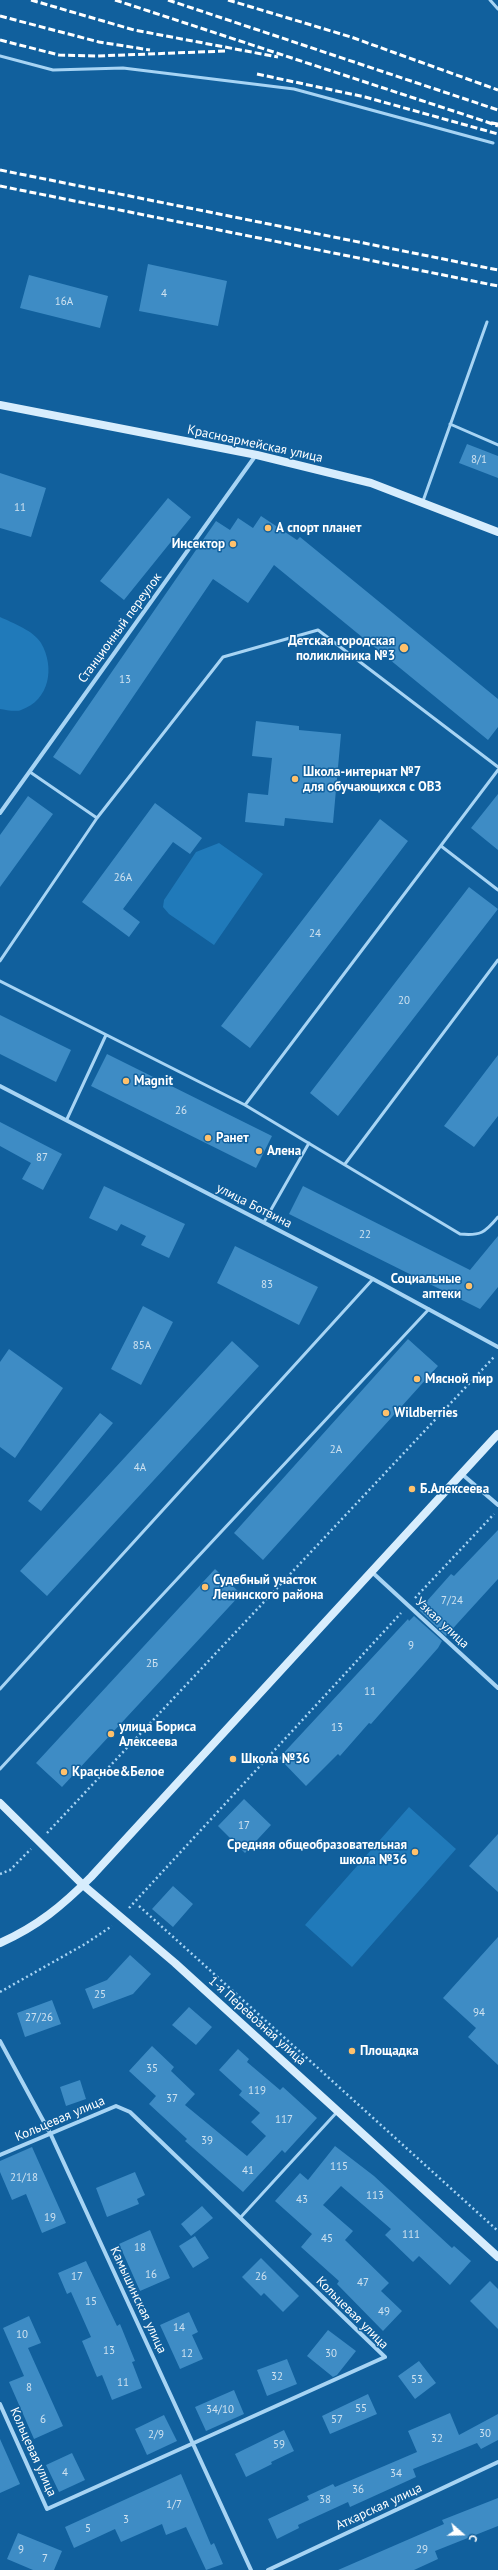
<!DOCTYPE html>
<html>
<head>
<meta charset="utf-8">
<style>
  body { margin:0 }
  #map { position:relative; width:498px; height:2570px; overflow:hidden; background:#11609d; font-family:"PT Sans",sans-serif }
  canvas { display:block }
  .north { position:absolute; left:442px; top:2514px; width:40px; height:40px; -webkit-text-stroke:3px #11609d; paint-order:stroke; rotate:110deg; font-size:11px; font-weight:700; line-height:16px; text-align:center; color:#fff }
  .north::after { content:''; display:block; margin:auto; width:14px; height:18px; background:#fff; clip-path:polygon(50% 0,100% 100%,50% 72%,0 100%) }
</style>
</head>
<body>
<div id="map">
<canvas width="498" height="2570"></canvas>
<div class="north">С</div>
</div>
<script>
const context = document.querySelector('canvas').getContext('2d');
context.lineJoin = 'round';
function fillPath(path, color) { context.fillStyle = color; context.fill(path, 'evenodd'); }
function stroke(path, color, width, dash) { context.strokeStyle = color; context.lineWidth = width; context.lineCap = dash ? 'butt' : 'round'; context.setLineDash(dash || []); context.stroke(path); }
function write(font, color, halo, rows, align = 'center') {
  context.font = font + ' "PT Sans",sans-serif'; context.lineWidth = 3; context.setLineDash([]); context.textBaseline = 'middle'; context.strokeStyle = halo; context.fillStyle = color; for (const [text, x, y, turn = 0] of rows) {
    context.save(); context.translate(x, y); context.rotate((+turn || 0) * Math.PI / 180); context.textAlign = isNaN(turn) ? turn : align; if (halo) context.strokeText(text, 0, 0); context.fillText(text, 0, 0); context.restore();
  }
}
const green = new Path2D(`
  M0,617c13,6 34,14 41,26 14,24 9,57 -20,67 -5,2 -15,0 -21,-1z
  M219,843l44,31 -49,71 -45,-31 -6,-7 1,-7 32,-48z
  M409,1807l47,42 -104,118 -47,-42z`);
const building = new Path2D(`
  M148,264l79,17 -9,45 -79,-15z
  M29,275l79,21 -8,32 -80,-20z
  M467,444l31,12v22l-39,-15z
  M0,473l46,15 -15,49 -31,-9z
  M168,498l23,19 -67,83 -24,-19z
  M261,516l36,24 3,-3 198,162v28l-10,13 -214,-175 -26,38 -35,-24 -133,196 -27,-18 163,-236 14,9 8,-12 15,10z
  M256,721l43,5v4l42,4 -8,89 -48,-5 -1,8 -39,-4 3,-29 20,2 4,-37 -20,-2z
  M498,794v56l-27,-22z
  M28,796l25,18 -53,73v-52z
  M155,803l47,35 -12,16 -17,-12 -50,67 17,13 -11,15 -47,-35z
  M380,819l28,22 -158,207 -29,-22z
  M469,887l29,22 -160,207 -28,-23z
  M0,1015l71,35 -15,32 -56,-28z
  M107,1054l165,82 -16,32 -165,-82z
  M498,1055v61l-24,31 -30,-21z
  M0,1122l62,32 -19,36 -21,-11 9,-16 -31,-17z
  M104,1186l81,38 -16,34 -28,-13 5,-9 -25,-12 -4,7 -28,-13z
  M303,1186l167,84 28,-34v51l-18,22 -191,-95z
  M235,1246l83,41 -19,38 -82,-42z
  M143,1306l30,16 -32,63 -30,-16z
  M408,1339l30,27 -175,194 -29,-27z
  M232,1341l27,25 -212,230 -27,-25z
  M9,1349l54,39 -48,70 -15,-11v-85z
  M100,1413l13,10 -72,88 -13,-10z
  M498,1530v49l-52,57 -27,-26 32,-36 3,2z
  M215,1569l26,25 -179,193 -26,-24z
  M414,1616l28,25 -4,7 -67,76 -2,-1 -29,33 -2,-2 -32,32 -27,-28 129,-139 1,2z
  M244,1799l27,26 -26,28 -27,-27z
  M498,1834v58l-29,-26z
  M173,1886l20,18 -20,23 -21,-18z
  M498,1937v128l-30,-28 8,-9 -33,-30z
  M130,1955l21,19 -18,20 -40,15 -8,-20 22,-9z
  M52,2000l9,24 -36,13 -8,-24z
  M189,2007l23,20 -16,18 -24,-20z
  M152,2046l22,21 -3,4 24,23 -10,11 62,51 19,-20 -15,-14 9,-9 -21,-18 3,-4 -23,-21 19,-21 11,10 -2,3 33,28 3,-3 34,31 -32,35 -3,-3 -39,42 -58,-51 2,-2 -38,-35 7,-8 -27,-25z
  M80,2080l6,19 -20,7 -6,-19z
  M335,2146l39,30 78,72 2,-2 17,15 -21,24 -31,-29 -6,6 -28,-27 6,-6 -50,-43 -18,19 30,26 -8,9 44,43 -8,8 21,20 -19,20 -46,-47 2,-3 -38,-34 11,-13 -37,-33 25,-28 8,7z
  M32,2147l34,76 -24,10 -16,-39 -14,6 -12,-28v-11z
  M135,2172l10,23 -8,4 2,5 -32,13 -11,-29z
  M202,2206l11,12 -22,18 -10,-12z
  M150,2230l20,48 -30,13 -21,-47z
  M195,2236l14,22 -16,10 -14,-22z
  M261,2258l38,38 -16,16 -19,-19 -3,3 -19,-19z
  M86,2261l31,65 3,-2 15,37 -3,1 10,26 -30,12 -10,-25 -5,2 -15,-36 9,-4 -20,-45 -4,2 -9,-21z
  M490,2281l8,8v40l-28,-28z
  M189,2312l9,20 -6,3 11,24 -23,10 -20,-44z
  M29,2316l12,27 -13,5 35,78 -29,13 -25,-57 15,-6 -21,-48z
  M328,2330l28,21 -19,24 -4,2 -26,-21z
  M287,2359l10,25 -30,12 -10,-26z
  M419,2361l17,22 -21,16 -17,-23z
  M234,2390l10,24 -38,17 -11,-24z
  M368,2394l9,20 -47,20 -8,-18z
  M450,2413l9,22 39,-21v26l-17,9 -4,-6 -64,26 3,8 -66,30 -2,-5 -50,23 1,3 -22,11 -9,-20 41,-19 -2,-4 26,-12 2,3 82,-35 -9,-21z
  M164,2415l13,26 -30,14 -12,-26z
  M284,2430l10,21 -23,11 1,2 -26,13 -11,-23z
  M0,2439l20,45 -20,9z
  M72,2453l13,27 -26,12 -13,-27z
  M181,2474l30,71 3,-2 9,21 -17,6 -20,-43 -20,8 -4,-11 -41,18 -6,-13 -41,19 -9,-21z
  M498,2498v28l-63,25 3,8 -24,11h-76l106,-46 -2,-4z
  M18,2533l44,18 -8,19h-21l-26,-11z`);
const path = new Path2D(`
  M415,1598l79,-84
  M47,1833l447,-476
  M0,1874l10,-4 21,-21
  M139,1906l359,325
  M129,1908l272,-295
  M0,1992l85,-48 27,-18`);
const lane = new Path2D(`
  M490,0l8,9
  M0,56l53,14 70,-2 171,21 199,54
  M450,424l48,21
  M423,501l64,-179
  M30,772l67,46
  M441,846l57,44
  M0,961l97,-143 126,-161 95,-27 180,137
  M0,981l245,124 215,129c20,2 25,-1 38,-17
  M245,1105l253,-335
  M67,1119l39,-84
  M345,1164l153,-204
  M264,1222l45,-79
  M0,1689l373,-410
  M0,1769l429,-460
  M240,2218l97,-106`);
const street = new Path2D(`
  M0,813l256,-358
  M0,1086l373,193 125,68
  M463,1475l35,30
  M373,1573l125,115
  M0,2041l51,94 200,435
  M0,2155l116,-49 14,6 255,245 -338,152 -47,-105
  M268,2570l230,-108`);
const secondary = new Path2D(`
  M0,405l257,50 114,28 127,49
  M0,1803l83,82 92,78 323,294
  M0,1943c38,-17 62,-37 91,-66l407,-443`);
const rail = new Path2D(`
  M31,0l103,30 144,27
  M115,0l372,122
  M168,0l330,110
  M228,0l123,37 147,53
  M0,16l99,26 51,8
  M0,40l59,15 38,1 129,-5
  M257,74l108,23 133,37
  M498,124l-11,-2 11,4
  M0,170l498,100
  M0,186l498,100`);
const markers = [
  [268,528,4,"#ffc16b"],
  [233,544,4,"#ffc16b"],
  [404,648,5,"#ffc16b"],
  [295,779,4,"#ffc16b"],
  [126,1081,4,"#ffc16b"],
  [208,1138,4,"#ffc16b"],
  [259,1151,4,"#ffc16b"],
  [469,1286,4,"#ffc16b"],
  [417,1379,4,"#ffc16b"],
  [386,1413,4,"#ffc16b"],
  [412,1489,4,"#ffc16b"],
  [205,1587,4,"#ffc16b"],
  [111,1734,4,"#ffc16b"],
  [233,1759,4,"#ffc16b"],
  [64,1772,4,"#ffc16b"],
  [415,1852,4,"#ffc16b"],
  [352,2051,4,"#ffc16b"]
];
const numberNames = [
  ["4",164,294],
  ["16А",64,302],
  ["8/1",479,460],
  ["11",20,508],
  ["13",125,680],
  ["26А",123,878],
  ["24",315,934],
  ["20",404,1001],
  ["26",181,1111],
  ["87",42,1158],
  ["22",365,1235],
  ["83",267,1285],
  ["85А",142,1346],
  ["2А",336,1450],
  ["4А",140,1468],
  ["7/24",452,1601],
  ["9",411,1646],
  ["2Б",152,1664],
  ["11",370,1692],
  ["13",337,1728],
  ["17",244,1826],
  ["25",100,1995],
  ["94",479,2013],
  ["27/26",39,2018],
  ["35",152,2069],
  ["119",257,2091],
  ["37",172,2099],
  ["117",284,2120],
  ["39",207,2141],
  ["115",339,2167],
  ["41",248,2171],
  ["21/18",24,2178],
  ["113",375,2196],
  ["43",302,2200],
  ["19",50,2218],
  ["111",411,2235],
  ["45",327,2239],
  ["18",140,2248],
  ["16",151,2275],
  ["17",77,2277],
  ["26",261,2277],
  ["47",363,2283],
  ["15",91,2302],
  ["49",384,2312],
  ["14",179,2328],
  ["10",22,2335],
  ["13",109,2351],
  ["12",187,2354],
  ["30",331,2354],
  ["32",277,2377],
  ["53",417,2380],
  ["11",123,2383],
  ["8",29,2388],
  ["55",361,2409],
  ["34/10",220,2410],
  ["6",43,2420],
  ["57",337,2420],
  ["30",485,2434],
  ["2/9",156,2435],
  ["32",437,2439],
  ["59",279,2445],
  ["4",65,2473],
  ["34",396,2474],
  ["36",358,2490],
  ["38",325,2500],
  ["1/7",174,2505],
  ["3",126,2520],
  ["5",88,2529],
  ["9",21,2550],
  ["29",422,2550],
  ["7",45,2559]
];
const streetNames = [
  ["Красноармейская улица",255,444,12],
  ["Станционный переулок",120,628,-54],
  ["улица Ботвина",254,1206,27],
  ["Узкая улица",442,1623,43],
  ["1-я Перевозная улица",257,2021,42],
  ["Кольцевая улица",60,2119,-23],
  ["Камышинская улица",138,2300,65],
  ["Кольцевая улица",352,2313,45],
  ["Кольцевая улица",33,2452,66],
  ["Аткарская улица",379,2507,-25]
];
const poiNames = [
  ["А спорт планет",276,528],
  ["Инсектор",225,544,"right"],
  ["Детская городская",395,641,"right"],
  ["поликлиника №3",395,656,"right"],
  ["Школа-интернат №7",303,772],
  ["для обучающихся с ОВЗ",303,787],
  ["Magnit",134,1081],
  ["Ранет",216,1138],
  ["Алена",267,1151],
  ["Социальные",461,1279,"right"],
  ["аптеки",461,1294,"right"],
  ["Мясной пир",425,1379],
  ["Wildberries",394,1413],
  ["Б.Алексеева",420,1489],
  ["Судебный участок",213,1580],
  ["Ленинского района",213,1595],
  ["улица Бориса",119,1727],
  ["Алексеева",119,1742],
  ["Школа №36",241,1759],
  ["Красное&Белое",72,1772],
  ["Средняя общеобразовательная",407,1845,"right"],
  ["школа №36",407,1860,"right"],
  ["Площадка",360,2051]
];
fillPath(green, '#207aba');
fillPath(building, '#3e8cc5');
stroke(path, '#a7d4f4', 2.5, [2, 3]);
stroke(lane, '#a7d4f4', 3);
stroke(street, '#a7d4f4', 4);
stroke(secondary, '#d7edfd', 8);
stroke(rail, '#fff', 3, [7, 3]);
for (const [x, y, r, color] of markers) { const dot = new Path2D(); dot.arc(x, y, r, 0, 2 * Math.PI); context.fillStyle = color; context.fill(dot); stroke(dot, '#11609d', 1.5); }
write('11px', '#cfe2f0', null, numberNames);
write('13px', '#fff', '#11609d', streetNames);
write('bold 13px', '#fff', '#11609d', poiNames, 'left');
</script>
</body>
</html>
